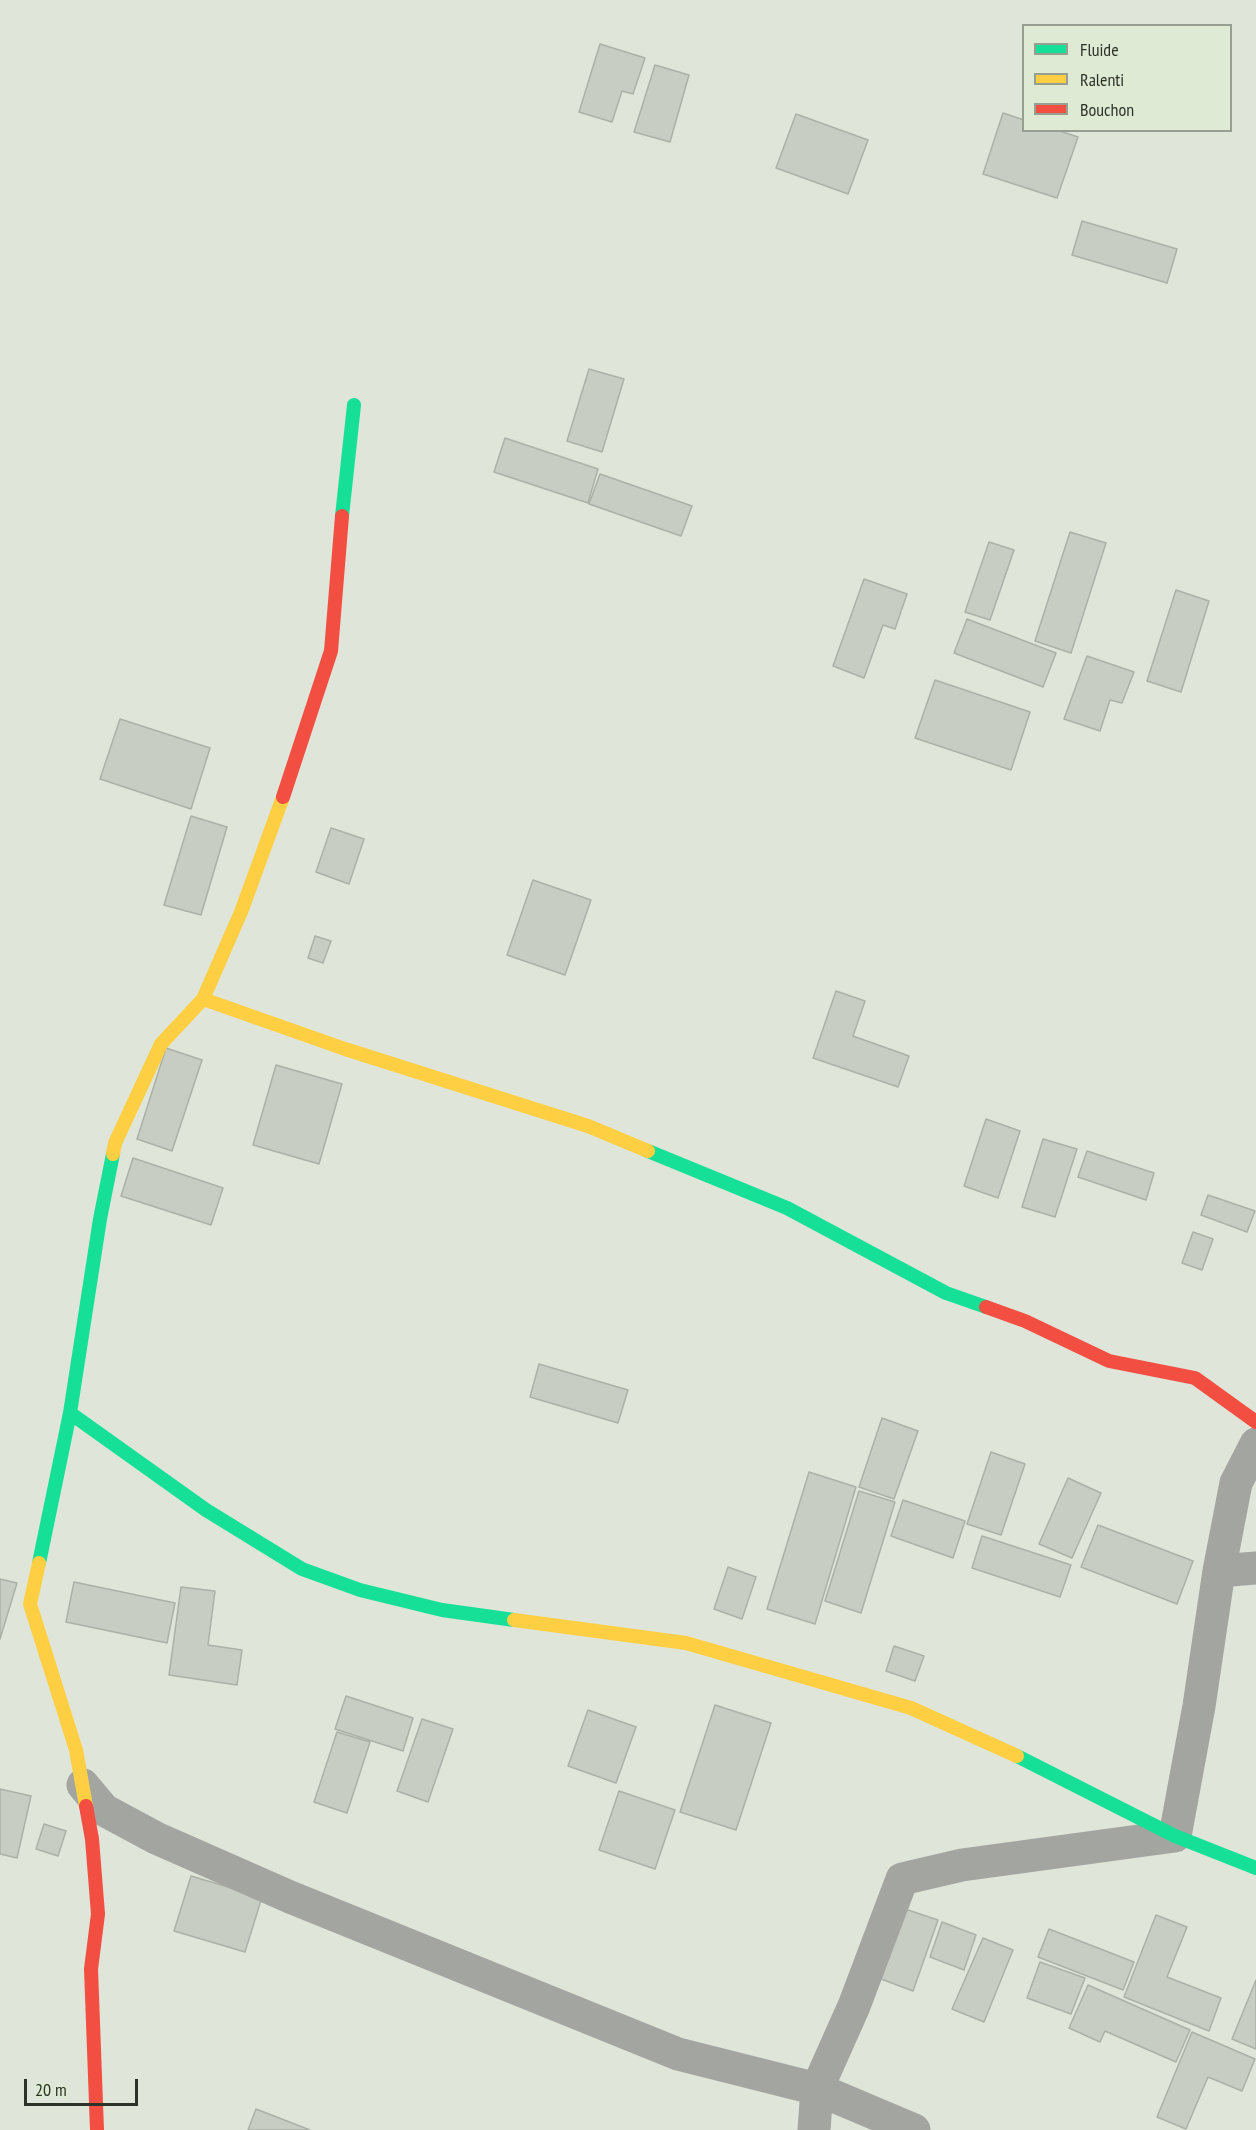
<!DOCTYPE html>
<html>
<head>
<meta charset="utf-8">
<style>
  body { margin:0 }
  #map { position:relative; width:1256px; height:2130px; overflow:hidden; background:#dfe5d9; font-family:"PT Sans Narrow",sans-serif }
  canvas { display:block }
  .legend { position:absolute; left:1022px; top:24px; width:210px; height:108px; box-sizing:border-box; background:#deead4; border:2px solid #97a090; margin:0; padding:8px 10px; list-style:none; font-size:18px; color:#2d3229 }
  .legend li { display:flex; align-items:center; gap:12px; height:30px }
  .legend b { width:30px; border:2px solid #97a090 }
  .scale { position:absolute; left:24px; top:2079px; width:114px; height:27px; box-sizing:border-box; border:3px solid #2d3229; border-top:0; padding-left:8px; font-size:18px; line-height:21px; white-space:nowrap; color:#2d3229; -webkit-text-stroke:4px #deead4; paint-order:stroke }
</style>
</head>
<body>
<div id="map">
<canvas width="1256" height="2130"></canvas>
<ul class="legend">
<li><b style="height:8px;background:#16e098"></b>Fluide</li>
<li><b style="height:8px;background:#ffcf43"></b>Ralenti</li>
<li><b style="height:8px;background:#f24e42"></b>Bouchon</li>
</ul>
<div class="scale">20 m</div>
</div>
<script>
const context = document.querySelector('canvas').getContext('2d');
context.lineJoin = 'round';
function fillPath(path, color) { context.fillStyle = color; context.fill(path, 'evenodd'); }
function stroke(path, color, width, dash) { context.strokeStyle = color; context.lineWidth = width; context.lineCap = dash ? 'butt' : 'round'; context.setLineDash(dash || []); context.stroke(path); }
const building = new Path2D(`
  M600,44l45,14 -12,36 -11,-3 -10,31 -33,-10z
  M655,65l34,10 -19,67 -36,-10z
  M1003,113l21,7v10h33l21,7 -21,61 -74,-24z
  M796,114l72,26 -20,54 -72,-26z
  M1082,221l95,28 -10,34 -95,-28z
  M589,369l35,10 -22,73 -35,-11z
  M505,438l93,31 -10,34 -94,-31z
  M600,474l92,32 -11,30 -92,-32z
  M1070,532l36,11 -35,110 -36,-12z
  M989,542l25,8 -24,70 -25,-8z
  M864,579l43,15 -12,35 -12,-4 -19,53 -31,-12z
  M1176,590l33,11 -28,91 -34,-11z
  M967,619l89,34 -13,34 -89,-34z
  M1087,656l47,16 -12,31 -12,-3 -10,31 -36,-12z
  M935,680l95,32 -19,58 -96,-32z
  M120,719l90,29 -19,61 -91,-30z
  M191,816l36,11 -26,88 -37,-10z
  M331,828l33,11 -15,45 -33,-12z
  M533,880l58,20 -26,75 -58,-20z
  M315,936l16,5 -8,22 -15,-5z
  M836,991l29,10 -12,35 56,20 -11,31 -85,-29z
  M166,1048l36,12 -30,91 -35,-12z
  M276,1065l66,19 -23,80 -66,-19z
  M986,1119l34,12 -22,67 -34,-12z
  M1043,1139l34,10 -22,68 -33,-10z
  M1087,1151l67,22 -8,27 -68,-23z
  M133,1158l90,30 -12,37 -90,-29z
  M1208,1195l47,16 -8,21 -46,-17z
  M1193,1232l20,7 -11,31 -20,-7z
  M539,1364l89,26 -10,33 -88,-26z
  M882,1418l36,13 -24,68 -35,-12z
  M991,1452l34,12 -24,71 -34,-11z
  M809,1472l47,15 -41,137 -48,-15z
  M1068,1478l33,15 -29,65 -33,-14z
  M859,1491l36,11 -34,111 -36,-12z
  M903,1500l62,21 -12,37 -62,-22z
  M1098,1525l95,36 -16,43 -96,-37z
  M982,1536l89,29 -11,32 -88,-29z
  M728,1567l28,10 -14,42 -28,-10z
  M0,1579l17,4 -17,56z
  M74,1582l101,21 -8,40 -101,-21z
  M181,1587l34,4 -7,54 34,5 -5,35 -68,-10z
  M894,1646l30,10 -9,25 -29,-10z
  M346,1696l67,22 -10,33 -68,-22z
  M715,1705l56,18 -35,107 -56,-18z
  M588,1710l48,17 -20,56 -48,-17z
  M422,1719l31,10 -25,73 -31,-11z
  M337,1732l33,10 -23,71 -33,-11z
  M0,1789l31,7 -14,62 -17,-4z
  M619,1791l56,19 -20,59 -56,-19z
  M44,1824l22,7 -8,25 -22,-7z
  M191,1876l71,21 -17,55 -71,-21z
  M905,1909l33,11 -25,71 -32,-12z
  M1156,1915l31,12 -20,50 54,21 -12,33 -85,-34z
  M942,1922l34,13 -12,35 -34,-13z
  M1049,1929l85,33 -11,28 -85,-33z
  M983,1938l30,12 -29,72 -32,-13z
  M1040,1962l45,16 -14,36 -44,-16z
  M1256,1980v69l-24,-10z
  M1088,1985l102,45 -14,32 -71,-31 -5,11 -31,-14z
  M1192,2032l63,27 -13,32 -34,-14 -22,52 -29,-12z
  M256,2109l54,21h-62z`);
const street = new Path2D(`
  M1219,1571l17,-88 20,-39
  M83,1785l21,25 52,28 134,59 388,157 139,35 97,41
  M814,2130l3,-41 37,-83 48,-127 60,-14 213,-29 24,-130 20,-135 37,-3`);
const fast = new Path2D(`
  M342,516l12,-111
  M648,1151l139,57 159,85 40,14
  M70,1413l136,97 96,59 58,21 82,20 72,10
  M39,1563l31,-150 30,-194 13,-65
  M1017,1756l158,80 81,32`);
const slow = new Path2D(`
  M203,999l142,50 243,77 60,25
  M113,1154l2,-11 46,-99 42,-45 38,-87 42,-115
  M39,1563l-9,41 46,146 10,56
  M514,1620l172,23 225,65 106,48`);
const jam = new Path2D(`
  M283,797l48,-146 11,-135
  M986,1307l39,14 84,40 86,17 61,44
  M86,1806l6,33 6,75 -7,55 6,161`);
fillPath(building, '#c8cdc3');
stroke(building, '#acb1a8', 1.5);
stroke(street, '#a3a5a0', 33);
stroke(fast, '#16e098', 14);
stroke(slow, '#ffcf43', 14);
stroke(jam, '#f24e42', 14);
</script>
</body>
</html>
